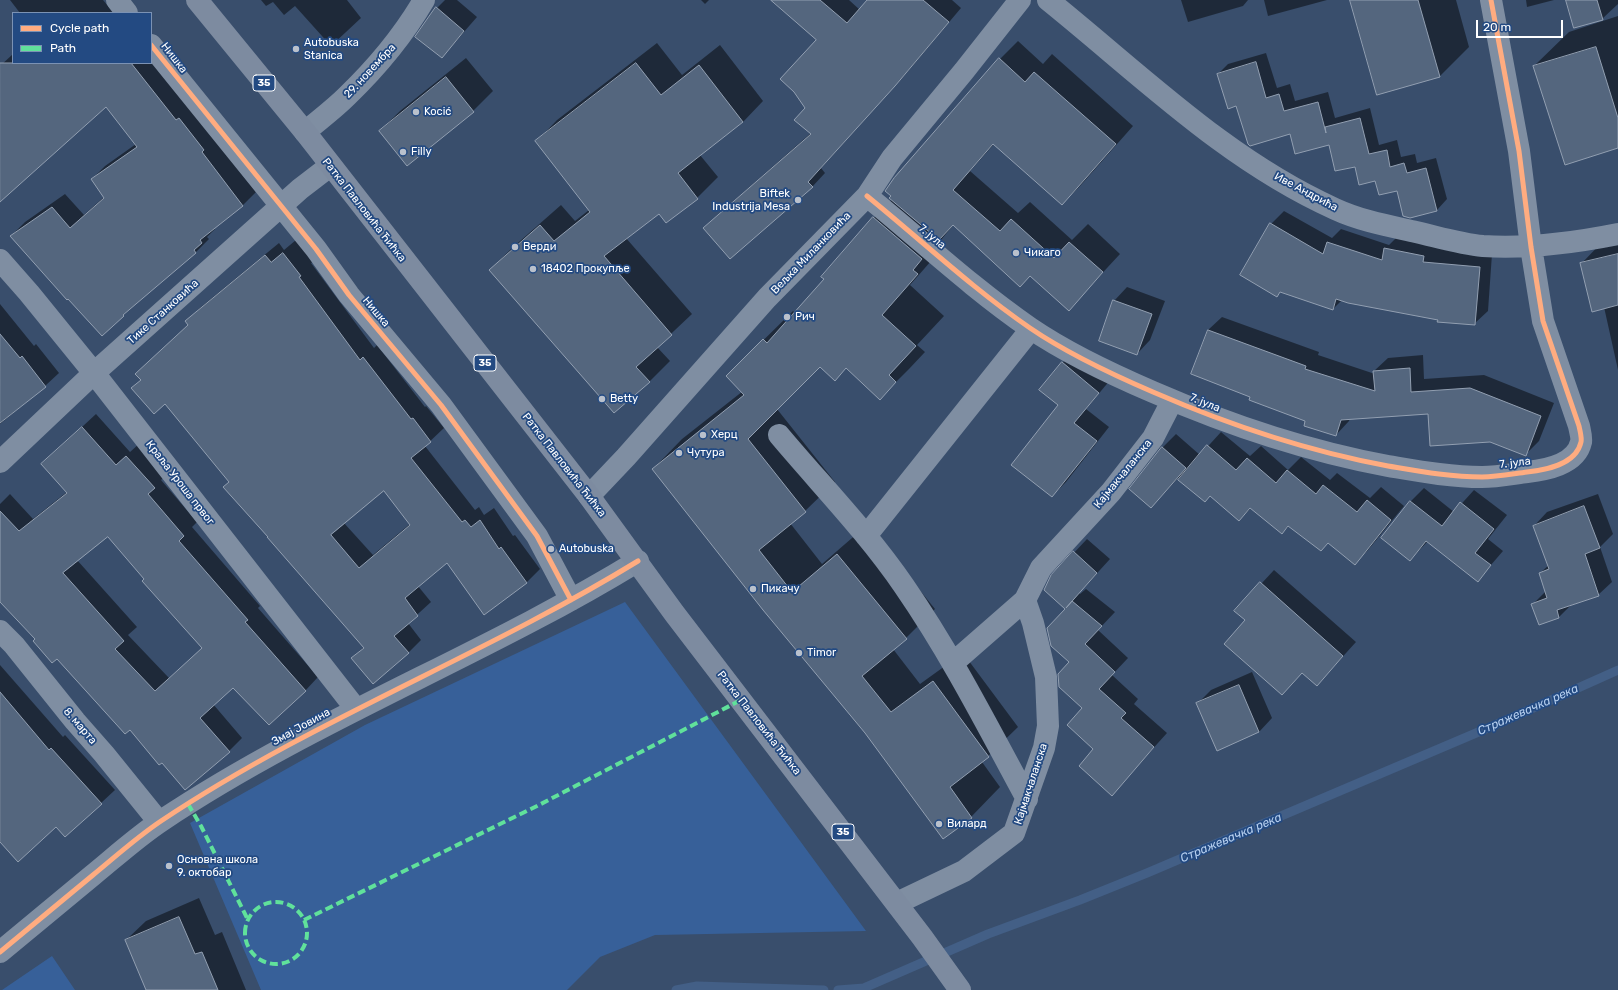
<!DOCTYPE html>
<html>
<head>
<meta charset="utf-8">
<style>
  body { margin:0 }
  #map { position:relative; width:1618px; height:990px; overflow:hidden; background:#394e6c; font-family:Rubik,sans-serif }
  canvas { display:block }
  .legend { position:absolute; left:12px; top:12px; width:140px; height:52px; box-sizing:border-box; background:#234a82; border:1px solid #7b92b4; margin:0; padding:5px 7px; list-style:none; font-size:12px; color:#fff }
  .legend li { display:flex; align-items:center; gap:8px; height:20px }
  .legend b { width:20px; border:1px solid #7b92b4 }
  .scale { position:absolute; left:1476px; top:20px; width:87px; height:18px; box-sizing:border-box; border:2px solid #fff; border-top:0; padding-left:5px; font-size:12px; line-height:14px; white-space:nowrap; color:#fff; -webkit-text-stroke:3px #234a82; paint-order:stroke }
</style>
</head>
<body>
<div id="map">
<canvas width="1618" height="990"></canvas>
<ul class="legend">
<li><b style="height:5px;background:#ffac80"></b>Cycle path</li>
<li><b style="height:5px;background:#60e19b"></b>Path</li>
</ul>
<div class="scale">20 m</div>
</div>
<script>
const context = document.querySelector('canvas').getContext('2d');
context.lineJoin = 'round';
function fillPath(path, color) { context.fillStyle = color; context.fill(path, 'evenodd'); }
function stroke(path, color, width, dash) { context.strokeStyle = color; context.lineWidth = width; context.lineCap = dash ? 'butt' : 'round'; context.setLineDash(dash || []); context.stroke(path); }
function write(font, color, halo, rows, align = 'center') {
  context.font = font + ' Rubik,sans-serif'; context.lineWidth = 3.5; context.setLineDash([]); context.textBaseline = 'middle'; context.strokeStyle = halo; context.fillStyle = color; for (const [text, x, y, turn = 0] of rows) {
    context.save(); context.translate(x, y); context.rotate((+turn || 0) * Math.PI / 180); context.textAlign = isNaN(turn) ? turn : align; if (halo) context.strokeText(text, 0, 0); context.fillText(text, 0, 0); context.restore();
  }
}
const green = new Path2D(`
  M625,602l241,329 -211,4 -55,22 -33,33h-306l-71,-167 175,-98z
  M52,956l23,34h-73z`);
const shadow = new Path2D(`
  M10,0h93l11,13h-94z
  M261,0h86l14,18 -30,28 -36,-40 -11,9 -11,-13 -7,4z
  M445,0h12l20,17 -35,40 -5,-49z
  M701,0h8l-4,4z
  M772,0h77l11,10 9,-10h83l9,8 -53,63 -87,97 4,5 -13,14 -108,41 14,-13 93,-82 -5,-25 11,-68z
  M1181,0h67l-5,6 -55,16z
  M1264,0h63l-59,16z
  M1351,0h105l13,47 -29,29z
  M1526,0h28l-27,7z
  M1567,0h51v4l-16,15z
  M1618,16v131l-84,-81 35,-34z
  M1018,41l25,23 9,-10 81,72 -53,60 -18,18 -68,-60 -24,27 48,42 12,-11 42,38 16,-16 32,30 -51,55 -38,-34 -77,-51 -13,16 5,4 -36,41 34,31 -27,29 8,7 -16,17 -29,29 -33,-31 -27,-1 -43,43 58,73 -30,29 -15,12 32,41 45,-39 68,84 -29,29 -13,11 27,35 43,-31 55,74 -36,35 18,25 -29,30 -105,-84 -213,-264 29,-30 61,-48 -16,-15 66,-65 2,2 31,-34 48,-61 18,-19 108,-140z
  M657,43l25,32 38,-30 43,56 -20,21 -43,33 18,22 -21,21 -38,14 -33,26 66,76 -35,33 13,14 -21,21 -159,-112 21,-21 50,-44 14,16 14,-11 -52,-69 20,-21z
  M1266,53l11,35 13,-4 5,17 33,-9 7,26 35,-10 9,37 18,-5 4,17 14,-3 2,9 19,-5 11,41 -10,11 -61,-31 -21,-13 -25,-22 -39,-12 -54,-27 -19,-31 10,-10z
  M13,54v9h138v-4l105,133 -13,13 -29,23 1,1 -8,8 2,2 -13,13 -60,51 -13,12 -112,-79 14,-14 40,-28 19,21 20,-18 -12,-18 13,-13 31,-22 -29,-39 -107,95v-134z
  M466,58l27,33 -20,20 -93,20 20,-20z
  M1284,211l48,27 9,-9 48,16 10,-10 38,8 -1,5 56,6 -4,57 -14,13 -35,-4 -97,-20 -9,9 -52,-17 -4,3 -6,-71z
  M1618,236v134l-14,-63 -23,-43 24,-25z
  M296,240l17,22 -2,1 63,85 3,-3 48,62 1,-1 18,22 -19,18 50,64 4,-3 5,8 10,-7 19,28 2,-1 25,34 -13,13 -43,31 -37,-51 -29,24 13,16 -23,21 13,17 -13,13 -55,5 11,-11 -198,-244 -30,-29 53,-50 -2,-3 13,-13 79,-65 5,7zM384,489l26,35 -37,31 -29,-32z
  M1127,287l38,14 -15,39 -13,14 -23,-53z
  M0,304l34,42 2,-2 23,29 -14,13 -45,38z
  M1222,317l97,35 -1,3 57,19 -1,-3 14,-13 35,-3 1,24 60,-4 70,28 -15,38 -14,14 -96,-43 -79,6 -1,3 -13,14 -84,-39 -60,-23 16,-43z
  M1076,350l35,29 -25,30 23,18 -43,55 -14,14 10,-133z
  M96,414l34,38 10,-9 27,31 -6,6 36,42 -5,5 68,79 -2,2 60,69 -13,14 -72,-5 -20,18 29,34 -13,13 -67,10 -105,-104 -21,-18 -36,-57v-78l10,-10 23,25 34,-27 -25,-28zM108,535l95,113 -34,30 -41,-43 9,-8 -60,-67z
  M1221,432l29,24 11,-10 27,24 13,-13 29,23 7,-7 33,25 11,-11 23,19 -36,44 -13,13 -26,-21 -40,-16 -7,7 -31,-25 -12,12 -28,-25 -6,6 -27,-23 -27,29 -20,-19 32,-41 13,-13 24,21z
  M1424,488l30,24 20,-22 33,25 -19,24 15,12 -25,29 -50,-39 -18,19 -28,-23 29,-36z
  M1598,494l15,40 -13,13 12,35 -14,13 -27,10 -12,12 -26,-13 13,-13 -6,-18 9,-8 -15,-39 13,-14z
  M1087,539l23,20 -31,34 1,1 6,-5 29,23 -17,18 30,28 -16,17 26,24 -4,5 33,29 -55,61 -18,-45 -11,-41 -12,-46 -5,-53 -14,-33z
  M1274,570l82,72 -39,43 -15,-13 -20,22 -36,-74 -10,-9z
  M0,665l63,72 2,-2 50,55 -14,13 -45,23 -56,15z
  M1252,672l20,46 -13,14 -62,-28 14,-14z
  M199,898l16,37 7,-3 24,58h-99l-21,-50 20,-19z`);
const stream = new Path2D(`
  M676,990l21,-4 127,4
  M838,990l26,-2 124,-54 92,-34 67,-27 355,-151 116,-52`);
const building = new Path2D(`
  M771,0h49l27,23 20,-23h56l26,22 -54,64 -87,96 5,5 -83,72 -27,-31 108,-94 -17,-14 11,-12 -11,-16 -14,-13 36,-39z
  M1350,0h68l22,77 -63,18z
  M1566,0h31l6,20 -29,8z
  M436,7l28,24 -22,27 -27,-21z
  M1596,47l22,71v30l-53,17 -32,-99z
  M999,58l26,24 9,-10 82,72 -54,61 -69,-61 -40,46 47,41 11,-12 43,39 15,-16 34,30 -34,39 -39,-35 -10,11 -67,-62 -14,15 -50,-42 2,-2 -6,-5 9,-13z
  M1256,62l10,36 13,-4 5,17 34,-9 8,31 -1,-6 35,-9 9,36 18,-4 3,17 14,-4 3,10 19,-5 11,43 -27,7 -7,-2 -6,-25 -18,4 -4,-14 -16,4 -4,-18 -20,4 -6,-26 -34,9 -5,-20 -40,12 -2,-2 -12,-38 -8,3 -11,-35z
  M0,63h131l45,57 3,-2 25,32 -2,2 41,54 -43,34 2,3 -8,7 2,3 -73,62 1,1 -22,20 -34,-37 -1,1 -57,-64 42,-29 18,21 34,-30 -13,-19 46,-32 -31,-40 -106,95z
  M636,63l25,32 38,-30 44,57 -65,51 20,26 -32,24 -7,-9 -55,42 68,79 -36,32 14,15 -36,31 -125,-143 51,-45 14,16 36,-29 -55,-71z
  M446,77l28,35 -67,54 -28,-35z
  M873,217l49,42 -9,11 5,4 -36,41 34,31 -27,29 7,7 -16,18 -34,-32 -11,13 -15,-14 -72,72 58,73 -47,38 33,42 45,-38 70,85 -45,37 29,36 42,-31 56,76 -39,30 22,31 -29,21 -78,-106 -102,-123 -111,-141 92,-74 -18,-19 37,-37 4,4 57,-64 -3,-2z
  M1270,223l53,31 4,-12 55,18 2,-12 40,8 -1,6 57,5 -5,58 -38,-3 1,-2 -90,-17 -12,-4 -3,11 -53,-18 -3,5 -37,-22z
  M283,253l18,23 -2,1 61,83 3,-3 48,62 2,-1 18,24 -20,16 51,64 3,-2 6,7 9,-7 19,29 2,-2 26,36 -43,32 -37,-52 -42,35 13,18 -24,20 15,17 -36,31 -22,-26 13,-10 -97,-111h1l-45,-50 6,-5 -64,-78 -11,10 -23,-26 10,-8 -6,-6 53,-49 -3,-4 80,-66 6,7zM384,491l26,34 -51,43 -28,-33z
  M1618,254v51l-26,7 -12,-49z
  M1113,300l39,14 -15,41 -38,-14z
  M1208,330l98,36 -1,3 70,22 -2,-20 37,-3 1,24 59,-4 71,28 -15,40 -36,-14 -60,4 -2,-32 -87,6 -5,16 -32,-10 1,-5 -56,-21 1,-3 -59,-23z
  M0,334l20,24 2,-2 24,31 -46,36z
  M1062,362l37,31 -25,30 23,18 -45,56 -41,-32 47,-60 -19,-15z
  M82,427l34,38 10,-9 29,32 -7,6 36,42 -5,5 69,79 -3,2 61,69 -37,34 -36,-37 -33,30 30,34 -45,38 -23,-27 -3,2 -29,-35 -5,4 -68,-75 -5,4 -19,-22 2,-2 -35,-37v-91l19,20 48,-38 -26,-29zM108,537l36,42 -2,2 60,67 -47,43 -40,-42 9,-8 -61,-68z
  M1207,445l29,25 11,-12 29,25 11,-13 29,24 7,-9 34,27 10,-12 24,20 -36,45 -27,-22 -7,8 -33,-25 -6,8 -32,-26 -11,13 -29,-25 -5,6 -27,-22z
  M1162,447l24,21 -35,40 -22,-19z
  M1410,501l32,25 18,-24 34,27 -19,24 16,12 -13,17 -52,-41 -16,20 -29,-23z
  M1584,506l16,42 -15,6 14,42 -42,14 2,8 -20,7 -8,-21 16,-6 -8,-25 10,-4 -16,-43z
  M1073,551l24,22 -31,35 6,-7 30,25 -17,18 30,28 -16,17 27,24 -5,5 33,29 -42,49 -33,-30 14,-17 -26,-24 15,-17 -23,-21 -1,-13 11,-12 -18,-16 -4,-18 18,-19 -21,-19 7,-15z
  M1260,582l83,74 -26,30 -15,-13 -20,22 -58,-51 21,-24 -11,-9z
  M1239,685l20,47 -42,19 -21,-48z
  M0,692l49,58 2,-2 51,56 -37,33 -9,-10 -38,35 -18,-20z
  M179,917l16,37 7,-2 16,38h-72l-21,-50z`);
const minor = new Path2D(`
  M117,0l10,13
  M1048,0c92,74 178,160 287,209 26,12 54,17 81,23 22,5 45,12 67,14 46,3 90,-3 135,-12
  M151,45l165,204 33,46 92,110 96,131 34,64
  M305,132c14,-12 29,-23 42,-36 30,-29 56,-60 77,-96
  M867,196c54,44 105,92 163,132 38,26 81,46 123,64 76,33 154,59 235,74 30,5 62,11 94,11 14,0 30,-3 45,-5 18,-2 49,-7 54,-30 1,-4 -1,-11 -2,-16l-36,-105 -12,-74 -12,-96 -28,-151
  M0,260l29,33 65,80 262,336
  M779,435c42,50 88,97 125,151 47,68 84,141 123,213
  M0,462l94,-89 206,-184 30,-23
  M589,496l37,-39 141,-159 100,-102 25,-38 72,-87 56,-71
  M866,536l165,-207
  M0,631l14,14 61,76 29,33 55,68
  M953,663l72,-63
  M897,903l67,-32 50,-38 30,-85 4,-22 -2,-49 -13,-54 -8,-23 16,-32 70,-76 42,-54 19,-37
  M0,952c31,-26 62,-51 93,-77 22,-18 44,-38 68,-54 151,-101 322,-165 477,-260`);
const primary = new Path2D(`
  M197,0l108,132 284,364 85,117 248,324 38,53`);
const quiet = new Path2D(`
  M188,804l13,22 47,94
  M245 933a31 31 0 1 1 62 0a31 31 0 1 1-62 0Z
  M304,920l233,-114 204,-106`);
const cycleway = new Path2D(`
  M151,45l165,204 33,46 92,110 96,131 34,64
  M867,196c54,44 105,92 163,132 38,26 81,46 123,64 76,33 154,59 235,74 30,5 62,11 94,11 14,0 30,-3 45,-5 18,-2 49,-7 54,-30 1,-4 -1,-11 -2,-16l-36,-105 -12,-74 -12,-96 -28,-151
  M0,952c31,-26 62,-51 93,-77 22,-18 44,-38 68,-54 151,-101 322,-165 477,-260`);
const markers = [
  [296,49,4,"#bac1cc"],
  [416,112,4,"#bac1cc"],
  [403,152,4,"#bac1cc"],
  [798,200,4,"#bac1cc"],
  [515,247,4,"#bac1cc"],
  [1016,253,4,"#bac1cc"],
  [533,269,4,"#bac1cc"],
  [787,317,4,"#bac1cc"],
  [602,399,4,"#bac1cc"],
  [703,435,4,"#bac1cc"],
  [679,453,4,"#bac1cc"],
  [551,549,4,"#bac1cc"],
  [753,589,4,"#bac1cc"],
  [799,653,4,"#bac1cc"],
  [939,824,4,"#bac1cc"],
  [169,866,4,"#bac1cc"]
];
const shields = [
  [264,83,22],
  [485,363,22],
  [843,832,22]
];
const shieldNames = [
  ["35",264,83],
  ["35",485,363],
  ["35",843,832]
];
const poiNames = [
  ["Autobuska",304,43],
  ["Stanica",304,56],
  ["Kocić",424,112],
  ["Filly",411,152],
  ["Biftek",790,194,"right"],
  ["Industrija Mesa",790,207,"right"],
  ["Верди",523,247],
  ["Чикаго",1024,253],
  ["18402 Прокупље",541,269],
  ["Рич",795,317],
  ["Betty",610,399],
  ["Херц",711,435],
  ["Чутура",687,453],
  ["Autobuska",559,549],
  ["Пикачу",761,589],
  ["Timor",807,653],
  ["Вилард",947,824],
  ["Основна школа",177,860],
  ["9. октобар",177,873]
];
const streetNames = [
  ["Нишка",174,58,52],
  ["29. новембра",370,71,-47],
  ["Иве Андрића",1306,192,28],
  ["Ратка Павловића Ћићка",364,210,52],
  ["7. јула",932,237,40],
  ["Вељка Миланковића",811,253,-46],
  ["Тике Станковића",163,312,-42],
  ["Нишка",376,312,50],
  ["7. јула",1205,403,22],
  ["7. јула",1515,463,-7],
  ["Ратка Павловића Ћићка",564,465,52],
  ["Кајмакчаланска",1123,474,-51],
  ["Краља Уроша првог",180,483,52],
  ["Ратка Павловића Ћићка",759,723,52],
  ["8. марта",80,726,49],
  ["Змај Јовина",301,727,-29],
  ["Кајмакчаланска",1031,784,-72]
];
const waterNames = [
  ["Стражевачка река",1528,710,-24],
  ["Стражевачка река",1231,838,-23]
];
fillPath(green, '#376099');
fillPath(shadow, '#0007');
stroke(stream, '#435f86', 9);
fillPath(building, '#54667e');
stroke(building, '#929fb1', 1);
stroke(minor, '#7f8ea2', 22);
stroke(primary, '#7d8ba0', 22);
stroke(quiet, '#60e19b', 4, [8, 4]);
stroke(cycleway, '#ffac80', 5);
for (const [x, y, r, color] of markers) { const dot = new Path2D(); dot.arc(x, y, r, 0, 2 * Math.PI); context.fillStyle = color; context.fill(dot); stroke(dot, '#234a82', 1.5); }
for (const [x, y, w] of shields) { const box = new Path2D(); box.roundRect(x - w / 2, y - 8, w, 16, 3); context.fillStyle = '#234a82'; context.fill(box); stroke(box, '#fff', 1); }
write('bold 10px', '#fff', null, shieldNames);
write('11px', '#fff', '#234a82', poiNames, 'left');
write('11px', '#fff', '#234a82', streetNames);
write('italic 12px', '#b6cfef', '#234a82', waterNames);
</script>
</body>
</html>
